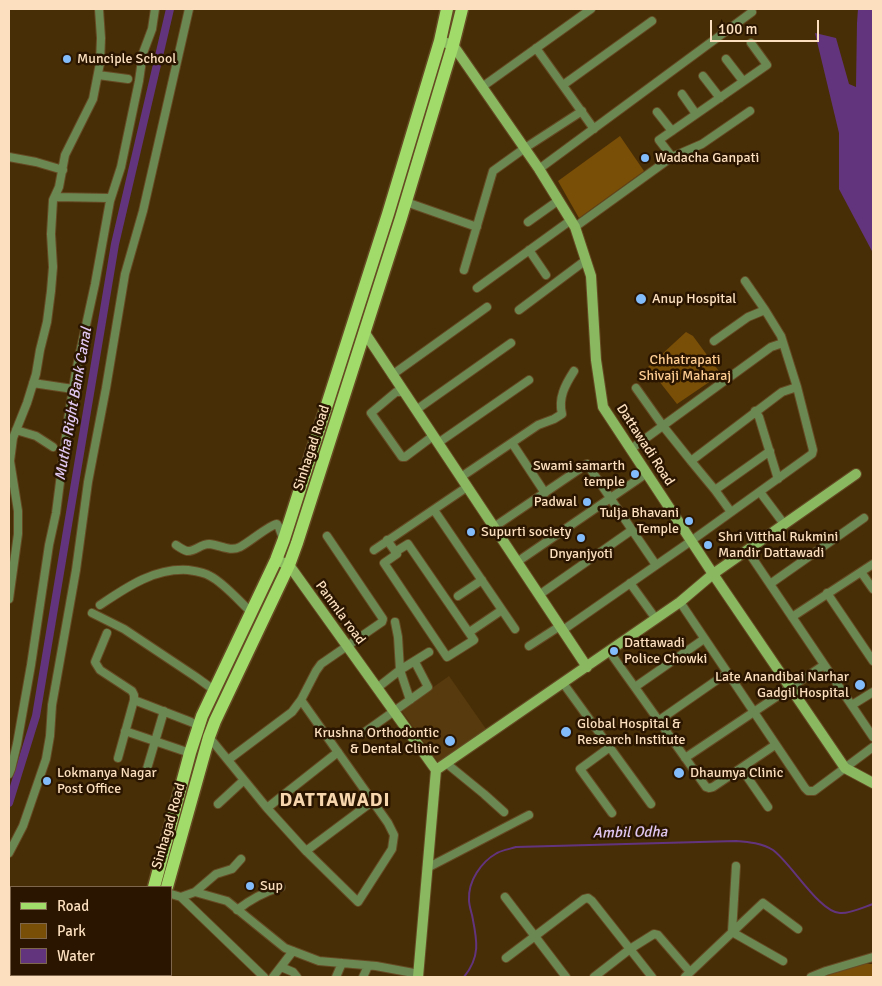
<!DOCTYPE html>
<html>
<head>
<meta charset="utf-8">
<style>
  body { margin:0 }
  #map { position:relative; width:882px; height:986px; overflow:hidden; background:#482e07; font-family:Signika,sans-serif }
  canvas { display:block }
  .frame { position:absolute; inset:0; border:10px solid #fbdfbe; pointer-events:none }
  .legend { position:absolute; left:10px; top:886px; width:162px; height:90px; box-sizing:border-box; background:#2a1600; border:1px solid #7e664c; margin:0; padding:6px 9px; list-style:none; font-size:15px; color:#fbdfbe }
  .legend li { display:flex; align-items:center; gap:10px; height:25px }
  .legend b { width:25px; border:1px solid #7e664c }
  .scale { position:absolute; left:710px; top:20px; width:109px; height:22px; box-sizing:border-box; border:2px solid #fbdfbe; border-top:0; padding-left:6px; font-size:15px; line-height:18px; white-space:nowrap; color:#fbdfbe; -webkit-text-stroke:4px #2a1600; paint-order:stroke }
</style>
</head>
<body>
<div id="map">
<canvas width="882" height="986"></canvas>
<div class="frame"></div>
<ul class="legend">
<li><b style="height:6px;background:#a1dc6a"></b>Road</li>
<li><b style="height:14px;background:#794e07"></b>Park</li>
<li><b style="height:14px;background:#63347e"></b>Water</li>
</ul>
<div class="scale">100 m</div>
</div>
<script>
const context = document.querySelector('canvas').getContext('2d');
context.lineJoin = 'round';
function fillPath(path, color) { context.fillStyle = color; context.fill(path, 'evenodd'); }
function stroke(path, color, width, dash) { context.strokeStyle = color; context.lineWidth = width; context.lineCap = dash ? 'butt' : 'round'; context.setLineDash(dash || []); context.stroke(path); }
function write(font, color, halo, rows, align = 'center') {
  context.font = font + ' Signika,sans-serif'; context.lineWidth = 5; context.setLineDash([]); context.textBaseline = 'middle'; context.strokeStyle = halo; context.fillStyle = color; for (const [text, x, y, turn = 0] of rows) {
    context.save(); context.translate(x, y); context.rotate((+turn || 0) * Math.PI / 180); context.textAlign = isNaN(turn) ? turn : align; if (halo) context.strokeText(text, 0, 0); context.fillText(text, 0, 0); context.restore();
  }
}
const built = new Path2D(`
  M449,676l37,53 -48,33 -37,-52z`);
const green = new Path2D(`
  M620,136l24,35 -65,47 -21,-37z
  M686,332l7,4 28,38 -44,30 -29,-37z
  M861,964h12v13h-52z`);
const water = new Path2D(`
  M858,9h15v244l-34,-64v-56l-24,-100 21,5 13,46 7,3 1,-64z`);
const stream = new Path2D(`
  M464,977c17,-21 13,-37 8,-62 -1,-4 -3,-10 -3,-15 -1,-19 12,-38 28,-47 6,-3 13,-4 19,-6l220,-6c13,1 26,2 37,9 18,13 47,63 67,63 9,1 24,-6 33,-9`);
const canal = new Path2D(`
  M9,803l27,-87 79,-472 55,-235`);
const street = new Path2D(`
  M536,48l58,81
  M726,59l17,22
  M98,75l30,4
  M703,76l17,22
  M563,85l89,-64
  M482,87l109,-78
  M682,94l14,20
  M657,112l15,19
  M9,157l27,5 27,8
  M672,157l-13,-17 108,-75 -16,-22
  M539,169l213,-157
  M55,197l55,1
  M406,202l71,25
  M528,222l31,-22
  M575,227l97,-70 30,-13 48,-33
  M529,250l17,25
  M464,270l29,-99 32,-23 57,-37
  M745,281l20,29
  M477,288l94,-68
  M519,310l67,-50
  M392,375l95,-68
  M33,383l40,6
  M636,388l27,38 28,35
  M403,391l-3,1h-4l-25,21 31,44h3l28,-21
  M416,410l95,-67
  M755,411l4,6 19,62
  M16,430l20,6 17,11
  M438,443l91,-63
  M512,443l33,50
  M631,449l140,-102 12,-4
  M461,477l77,-52 16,-6 8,-5c-4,-16 3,-29 12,-43
  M715,490l55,-39
  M760,492l24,32
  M434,510l81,119
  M731,512l-16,-22 -24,-29 91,-69 15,-5
  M494,527l93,-63 69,101
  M387,540l10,14 -13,9 63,94 27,-17 -66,-96 -13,8
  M176,545c3,2 7,5 11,6 7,1 14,-7 22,-7 11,1 21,8 31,3 10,-5 29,-22 37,-23 4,5 3,10 7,15
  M374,550l93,-63
  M747,550l126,187
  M517,562l130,-89
  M861,572l12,17
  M630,583l26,36
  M770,584l94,-66
  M827,593l46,68
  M539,595l93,-65
  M458,596l24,-16
  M9,599l9,-65v-23l-8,-50 3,-23 14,-35 9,-29 4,-24 7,-28 4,-31 2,-24 -2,-33 2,-34 6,-13 6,-32 28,-56 7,-36 1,-25 -2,-29
  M680,602l125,186 3,3h6l59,-44
  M100,605c27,-18 54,-37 88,-35 7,1 16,2 22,6 14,7 29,25 41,36
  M92,613l32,16 72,48 18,13
  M792,617l81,-53
  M395,622l3,15 2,33 29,-18
  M563,630l128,-89 121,-87 1,-4 -16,-63 -16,-51 -16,-26 -17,7 -34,24
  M471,631l31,-21
  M107,633l-12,29 5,8 32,21 2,4v5l-16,58
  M529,646l31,-20
  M609,651l97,136 3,1 4,-1 62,-42
  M563,683l88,121
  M635,687l69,-48
  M377,688l23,-18 10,30
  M134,700l57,22 8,4
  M852,705l21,-13
  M658,721l69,-48
  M125,731l65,22
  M362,734l66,-47 -13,-25
  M209,737l58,71 39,43 52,51 34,-53 2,-14 -6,-12 -87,-123
  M610,747l-30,22 32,44
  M685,758l139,-93
  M228,760l64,-48 9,-12 15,-29 5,-7 61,-42 1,-3 -2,-3 -54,-80
  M446,763l38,31 20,18
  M741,768l27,39
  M146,772l18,-61
  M9,774l2,-5 6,-25 14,-79 18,-120 7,-32 12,-93 8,-49 19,-87 15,-83 11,-34 18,-86 4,-28 9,-24 3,-20
  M218,804l26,-24
  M267,808l71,-56
  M306,851l67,-50
  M9,853l14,-27 23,-67 4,-23 2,-31 24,-135 12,-88 18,-94 19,-114 18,-63 46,-202
  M736,866l-4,66 51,29
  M427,868l102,-53
  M195,892l21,-18 16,-5 9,-10
  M171,894l10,3 83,80
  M181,897l14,-5 32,9 58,47 34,13 57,5 43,8
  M505,897l61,80
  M237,910c14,-11 27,-18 44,-23
  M506,958l78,-59 4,-1 4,3 60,76
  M9,965l2,2
  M281,967l12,5 4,5
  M23,975l4,2
  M273,977l20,-26
  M336,977l6,-14
  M363,977l5,-11
  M594,977l36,-28 24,-15 4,1 32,37
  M685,977l78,-74 35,26
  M811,977l15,-6 47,-14`);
const secondary = new Path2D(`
  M440,41l13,4 86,124 36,58 16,49 5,84 7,47 110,167 132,194 28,15
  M365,333l222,334
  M276,560l13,5 147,205 -18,207
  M436,770l244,-168 33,-28 143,-100`);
const primary = new Path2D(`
  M154,887l36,-134 12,-37 74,-156 8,-21 104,-325 52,-173 7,-32
  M167,887l42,-150 6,-16 74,-156 8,-22 104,-325 52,-173 9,-36
  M130,977v-2
  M142,977l1,-2`);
const markers = [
  [67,59,5,"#83bcfb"],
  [645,158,5,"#83bcfb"],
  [641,299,6,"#83bcfb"],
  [635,474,5,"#83bcfb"],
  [587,502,5,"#83bcfb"],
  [689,521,5,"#83bcfb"],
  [471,532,5,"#83bcfb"],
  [581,538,5,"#83bcfb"],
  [708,545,5,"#83bcfb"],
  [614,651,5,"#83bcfb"],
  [860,685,6,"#83bcfb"],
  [566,732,6,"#83bcfb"],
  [450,741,6,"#83bcfb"],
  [679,773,6,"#83bcfb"],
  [47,781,5,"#83bcfb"],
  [250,886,5,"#83bcfb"]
];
const poiNames = [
  ["Munciple School",77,59],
  ["Wadacha Ganpati",655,158],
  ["Anup Hospital",652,299],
  ["Swami samarth",625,466,"right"],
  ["temple",625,482,"right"],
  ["Padwal",577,502,"right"],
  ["Tulja Bhavani",679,513,"right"],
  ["Temple",679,529,"right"],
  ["Supurti society",481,532],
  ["Shri Vitthal Rukmini",718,537],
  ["Mandir Dattawadi",718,553],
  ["Dnyanjyoti",581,554,"center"],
  ["Dattawadi",624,643],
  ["Police Chowki",624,659],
  ["Late Anandibai Narhar",849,677,"right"],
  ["Gadgil Hospital",849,693,"right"],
  ["Global Hospital &",577,724],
  ["Research Institute",577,740],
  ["Krushna Orthodontic",439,733,"right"],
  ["& Dental Clinic",439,749,"right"],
  ["Lokmanya Nagar",57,773],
  ["Post Office",57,789],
  ["Dhaumya Clinic",690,773],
  ["Sup",260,886]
];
const parkNames = [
  ["Chhatrapati",685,360],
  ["Shivaji Maharaj",685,376]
];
const streetNames = [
  ["Dattawadi Road",645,445,57],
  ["Sinhagad Road",312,448,-72],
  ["Panmla road",340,613,54],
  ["Sinhagad Road",169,826,-74]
];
const waterNames = [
  ["Mutha Right Bank Canal",74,404,-80],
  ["Ambil Odha",630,833,-1]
];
const districtNames = [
  ["DATTAWADI",335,801]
];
fillPath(built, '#573a0e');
fillPath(green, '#794e07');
fillPath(water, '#63347e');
stroke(stream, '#63347e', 2);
stroke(canal, '#63347e', 8);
stroke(street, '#654a24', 10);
stroke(secondary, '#654a24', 12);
stroke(primary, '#654a24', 15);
stroke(street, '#6b8853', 8);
stroke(secondary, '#8ab861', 10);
stroke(primary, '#a1dc6a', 12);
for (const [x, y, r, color] of markers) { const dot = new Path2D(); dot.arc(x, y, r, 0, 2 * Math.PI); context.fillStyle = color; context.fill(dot); stroke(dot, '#2a1600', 2); }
write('14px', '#fbdfbe', '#2a1600', poiNames, 'left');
write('14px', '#fecd92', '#2a1600', parkNames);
write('14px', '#fbdfbe', '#2a1600', streetNames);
write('italic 15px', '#e0c7f1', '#2a1600', waterNames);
context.letterSpacing = '1px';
write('bold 19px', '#f7d6ae', '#2a1600', districtNames);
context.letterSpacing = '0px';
</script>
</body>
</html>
